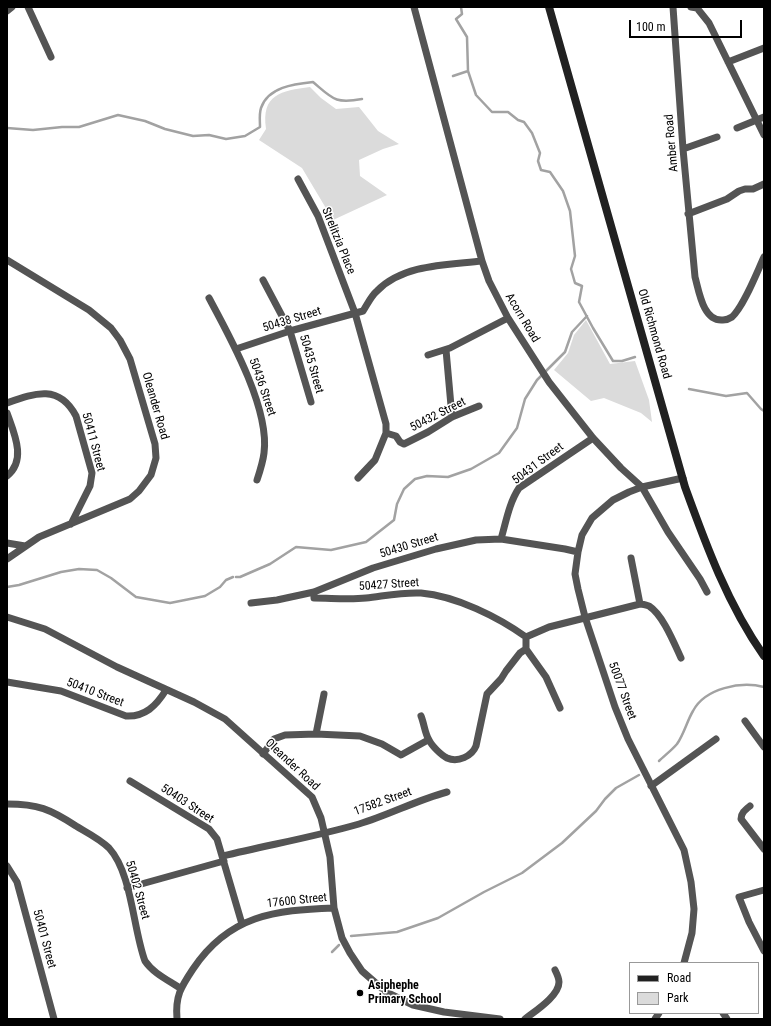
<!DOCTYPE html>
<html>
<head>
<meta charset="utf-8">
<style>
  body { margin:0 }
  #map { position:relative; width:771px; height:1026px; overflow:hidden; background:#fff; font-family:"Roboto Condensed",sans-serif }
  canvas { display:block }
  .frame { position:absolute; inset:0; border:8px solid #000; pointer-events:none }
  .legend { position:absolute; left:629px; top:962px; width:130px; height:52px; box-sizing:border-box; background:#fff; border:1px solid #999; margin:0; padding:5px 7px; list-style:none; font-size:12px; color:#000 }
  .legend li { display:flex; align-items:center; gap:8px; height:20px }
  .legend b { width:20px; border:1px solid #999 }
  .scale { position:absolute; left:629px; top:20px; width:113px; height:18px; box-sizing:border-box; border:2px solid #000; border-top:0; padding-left:5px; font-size:12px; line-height:14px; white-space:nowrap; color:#000; -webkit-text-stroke:3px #fff; paint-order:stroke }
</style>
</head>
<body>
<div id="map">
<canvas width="771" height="1026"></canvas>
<div class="frame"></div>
<ul class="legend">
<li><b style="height:5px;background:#212121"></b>Road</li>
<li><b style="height:11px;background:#dbdbdb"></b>Park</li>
</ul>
<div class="scale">100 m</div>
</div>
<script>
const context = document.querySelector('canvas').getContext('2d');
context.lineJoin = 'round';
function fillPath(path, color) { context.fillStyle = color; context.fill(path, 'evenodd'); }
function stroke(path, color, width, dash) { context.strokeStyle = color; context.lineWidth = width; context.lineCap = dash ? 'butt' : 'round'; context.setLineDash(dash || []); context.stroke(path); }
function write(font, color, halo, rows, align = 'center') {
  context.font = font + ' "Roboto Condensed",sans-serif'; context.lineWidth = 3; context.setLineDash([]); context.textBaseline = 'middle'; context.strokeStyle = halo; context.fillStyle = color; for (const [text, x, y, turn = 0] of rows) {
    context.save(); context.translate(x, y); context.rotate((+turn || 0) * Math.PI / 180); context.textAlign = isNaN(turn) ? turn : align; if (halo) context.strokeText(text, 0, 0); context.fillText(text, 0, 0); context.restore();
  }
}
const green = new Path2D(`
  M310,87l11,11 15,11 23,-2 19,24 21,13 -16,5 -24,11 1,16 27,19 -54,25 -31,-52 -43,-28 7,-11c-5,-35 15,-38 44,-42z
  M586,320l24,44 25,-3 14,39 3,22 -11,-9 -37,-15 -13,3 -37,-31 14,-17 6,-18z`);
const stream = new Path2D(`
  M461,7l1,7 -6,5 11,18 1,34 8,24 16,17h16l10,8 6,2 8,11 8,20 -2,8 3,9 9,2 13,19 7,20 5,45 -4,13 4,14 7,3 -3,16 14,26 20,33h9l13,-4
  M453,76l15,-5
  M7,128l26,2 29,-3h17l39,-12 27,6 20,8 28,7 16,-1 17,4 19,-3 15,-9c0,-6 -1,-13 1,-19 7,-21 33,-24 52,-26 20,17 22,22 49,17
  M689,389l37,7 21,-3 14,16 3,2
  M236,577h4l30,-13 26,-17 35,3 35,-8 28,-22 3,-16 7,-15 11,-10 12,-3 21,1 23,-8 28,-16 18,-25 8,-29 12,-19 28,-28 7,-20 15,-16
  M7,587l12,-2 42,-13 18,-3 18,1 14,8 25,19 34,6 35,-7 15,-9 6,-7 7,-3
  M659,761c5,-5 13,-11 18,-17 7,-10 10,-23 16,-33 12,-23 48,-30 71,-24
  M351,936l46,-4 41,-14 46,-26 38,-19 40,-30 34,-32 9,-12 11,-11 23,-13
  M332,952l7,-7`);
const street = new Path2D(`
  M28,7l23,50
  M414,7l68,254 7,20 19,37 41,64 44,56 28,30 21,19 26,45 32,47 7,13
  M673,7l10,142 12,128c4,14 8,45 28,43 4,0 6,-1 9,-3 12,-11 25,-45 32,-60
  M691,7l6,1 12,15 55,112
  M7,11l5,-4
  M728,62l36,-14
  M737,128l27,-11
  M683,149l34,-12
  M298,179l20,37 37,97 31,111v9l-11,27 -17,18
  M688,214l39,-15 12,-8 6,-2h8l11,-5
  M7,260l82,50 22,18 9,12 10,19 25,85 1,14 -5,17 -12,16 -9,8 -91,38 -32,22
  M263,280l27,51 21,71
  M209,298c21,39 61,111 55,155 -1,9 -4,18 -7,27
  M236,349l54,-18 73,-20c4,-6 8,-15 14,-20 26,-27 71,-26 105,-30
  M446,350l6,67
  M428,355l22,-7 58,-30
  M7,403c28,-10 52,-19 69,13l16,57 -2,13 -19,38
  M7,413c7,20 20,47 0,63
  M386,433l10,3 4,6 4,2 24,-12 24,-15 27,-11
  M683,478l-41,9 -13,5 -16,8 -21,18 -10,17 -4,17 -3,22 3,15 7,28 30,90 13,32 56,111 7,32 3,27 -2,24 -8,30
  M501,539c5,-17 8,-36 18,-51l74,-50
  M7,543l18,3
  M631,558l9,46
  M314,592v6c17,0 35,2 52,0 18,-2 36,-6 55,-5 35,3 77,24 105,44
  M251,603l26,-3 37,-8 59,-24 63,-19 40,-9 25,-1 64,10 13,3
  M7,617l38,12 72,38 77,35 31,17 87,78 9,21 9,39 4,51 8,30 8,15 12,18 24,21 27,13 31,7 56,7
  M526,637l23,-10 91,-23c3,0 6,1 9,2 14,9 25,37 32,52
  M526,649l20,28 14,31
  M7,682l54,9 65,25c19,1 30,-10 40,-26
  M421,716c3,7 4,18 8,24 3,6 12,15 18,18 11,5 25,-2 29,-12l11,-52 14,-15 5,-8 14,-18 6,-4v-12
  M745,721l19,26
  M316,734l8,-40
  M263,754l11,-15 11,-4 31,-1 44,2 22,8 19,11 27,-15
  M130,781l79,48 8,10 25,85
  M651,786l65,-47
  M7,804c31,0 43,5 69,22 10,6 24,13 33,22 23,25 24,81 36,113 8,12 23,19 35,27
  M750,806c-5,4 -9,7 -9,13l23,30
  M223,856c45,-11 91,-19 136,-32 30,-9 58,-24 88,-32
  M7,866l10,16 37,137
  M127,888l97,-27
  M764,890l-25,7 10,25 15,29
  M723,1013l4,6
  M177,1019c-2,-23 4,-32 16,-50 36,-54 82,-59 141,-61
  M525,1019c10,-8 34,-23 34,-37 0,-4 -2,-8 -4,-12
  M655,1019l4,-6`);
const secondary = new Path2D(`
  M549,7l136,480c21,58 43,118 79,169`);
const markers = [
  [360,993,4,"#000"]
];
const streetNames = [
  ["Amber Road",672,143,-95],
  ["Strelitzia Place",338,241,68],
  ["Acorn Road",522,318,59],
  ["50438 Street",292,320,-17],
  ["Old Richmond Road",654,334,74],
  ["50435 Street",311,364,74],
  ["50436 Street",262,387,71],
  ["Oleander Road",155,406,74],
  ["50432 Street",438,415,-27],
  ["50411 Street",93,442,75],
  ["50431 Street",538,464,-37],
  ["50430 Street",409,546,-17],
  ["50427 Street",389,585,-4],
  ["50077 Street",622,691,70],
  ["50410 Street",95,693,21],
  ["Oleander Road",292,765,43],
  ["17582 Street",383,802,-20],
  ["50403 Street",187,804,33],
  ["50402 Street",137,890,74],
  ["17600 Street",297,901,-6],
  ["50401 Street",44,939,75]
];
const poiNames = [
  ["Asiphephe",368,986],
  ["Primary School",368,1000]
];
fillPath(green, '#dbdbdb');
stroke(stream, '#a2a2a2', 2.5);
stroke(street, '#545454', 7);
stroke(secondary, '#212121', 8);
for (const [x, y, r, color] of markers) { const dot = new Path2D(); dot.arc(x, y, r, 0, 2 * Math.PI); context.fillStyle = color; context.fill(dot); stroke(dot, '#fff', 1.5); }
write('12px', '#000', '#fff', streetNames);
write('bold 12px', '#000', '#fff', poiNames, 'left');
</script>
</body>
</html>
